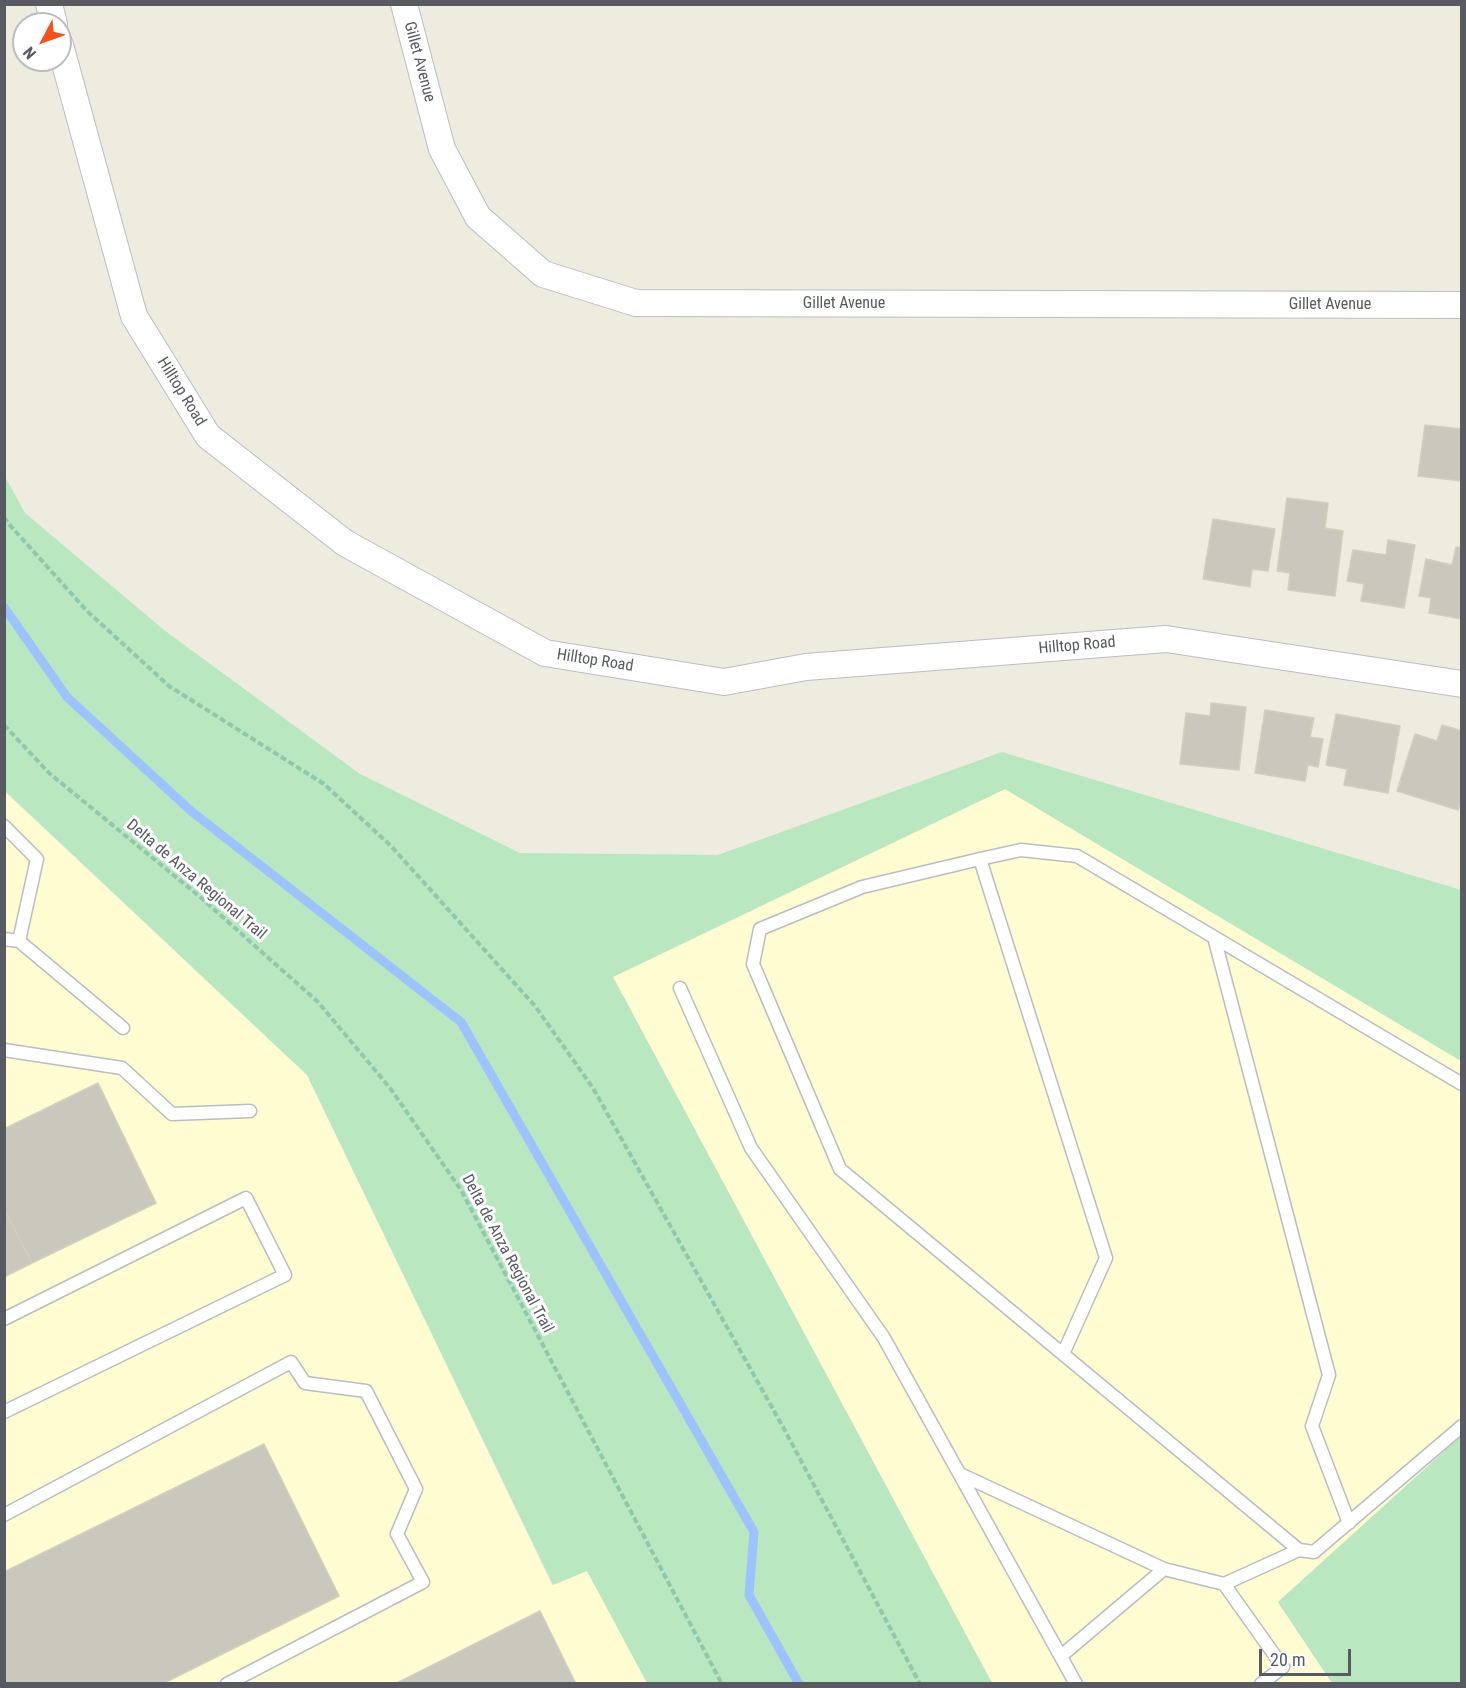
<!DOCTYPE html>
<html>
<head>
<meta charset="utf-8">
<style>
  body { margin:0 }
  #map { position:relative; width:1466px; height:1688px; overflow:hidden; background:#edecde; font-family:"Roboto Condensed",sans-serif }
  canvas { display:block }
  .frame { position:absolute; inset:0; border:6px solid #585a61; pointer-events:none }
  .north { position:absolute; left:12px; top:12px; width:60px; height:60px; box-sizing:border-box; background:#fff; border:2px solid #bcbdc0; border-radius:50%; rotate:229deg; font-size:16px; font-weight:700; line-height:24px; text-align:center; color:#585a61 }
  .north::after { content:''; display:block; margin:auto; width:21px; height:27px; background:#f85019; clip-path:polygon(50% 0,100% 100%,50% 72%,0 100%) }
  .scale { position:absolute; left:1259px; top:1649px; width:92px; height:27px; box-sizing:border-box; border:3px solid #585a61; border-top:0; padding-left:8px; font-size:18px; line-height:21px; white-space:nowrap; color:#585a61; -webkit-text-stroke:4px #fff; paint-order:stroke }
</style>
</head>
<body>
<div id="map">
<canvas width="1466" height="1688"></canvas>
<div class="frame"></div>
<div class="north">N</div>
<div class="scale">20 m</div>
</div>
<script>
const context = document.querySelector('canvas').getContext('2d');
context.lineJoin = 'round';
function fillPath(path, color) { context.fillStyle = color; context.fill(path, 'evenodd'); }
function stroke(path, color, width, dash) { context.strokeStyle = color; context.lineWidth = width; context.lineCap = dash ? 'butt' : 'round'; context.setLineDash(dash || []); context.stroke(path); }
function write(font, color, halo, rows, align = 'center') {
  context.font = font + ' "Roboto Condensed",sans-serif'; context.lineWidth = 6; context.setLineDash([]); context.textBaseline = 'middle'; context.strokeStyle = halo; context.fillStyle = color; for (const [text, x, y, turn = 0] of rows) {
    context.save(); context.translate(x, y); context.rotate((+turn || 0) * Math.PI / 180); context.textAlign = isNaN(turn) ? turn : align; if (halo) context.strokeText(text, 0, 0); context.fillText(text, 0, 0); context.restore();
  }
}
const commercial = new Path2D(`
  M1005,789l456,272v375l-183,166 54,81h-340l-379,-706z
  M4,791l303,284 245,510 35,-15 60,113h-642z`);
const green = new Path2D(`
  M4,475l21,38 139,117 196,144 160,79 198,2 284,-103 459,138v171l-456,-272 -392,188 379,706h-345l-60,-112 -34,14 -246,-510 -302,-284z
  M1461,1436v247h-129l-54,-81z`);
const stream = new Path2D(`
  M4,607l63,90 124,114 270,211 293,510 -5,63 50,89`);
const building = new Path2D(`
  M1425,425l37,4v52l-44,-5z
  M1287,498l41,5 -3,25 18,3 -8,65 -47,-6 2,-17 -13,-2z
  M1213,519l62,10 -7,42 -16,-2 -2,18 -47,-8z
  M1388,540l27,5 -11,63 -43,-7 3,-17 -17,-3 6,-31 33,5z
  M1456,547l6,1v71l-33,-6 2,-15 -12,-2 7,-37 26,6z
  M1211,703l35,4 -7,63 -59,-6 6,-51 24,3z
  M1265,710l49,8 -4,19 13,2 -5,28 -10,-2 -3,16 -50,-8z
  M1336,714l64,12 -12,67 -44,-8 3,-16 -21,-4z
  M1442,725l20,6v68l-4,11 -61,-19 18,-57 22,7z
  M98,1083l58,120 -124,60 -28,-54v-80z
  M4,1209l28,54 -28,14z
  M264,1444l75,152 -177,88h-158v-112z
  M540,1611l36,73h-181z`);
const path = new Path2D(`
  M4,517l4,6 79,88 82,75 155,98 67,62 144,160 58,82 190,339 137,257
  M4,725l45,48 150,123 119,106 72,86 71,102 261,494`);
const service = new Path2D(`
  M4,826l33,33 -18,82
  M980,859l126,399 -43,96
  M1214,937l115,438 -17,51 37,97
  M4,939l15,2 104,87
  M680,988l71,160 133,190 192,346
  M4,1050l118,18 50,46 78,-3
  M1462,1084l-385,-228 -56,-6 -41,9 -118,28 -102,42 -7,35 87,205 459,381 15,2 148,-126
  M4,1319l242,-121 39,77 -281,137
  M960,1474l204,95
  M4,1515l287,-153 14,21 61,8 50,98 -19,45 26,48 -196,102
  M1061,1656l103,-87 60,15
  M1261,1684l22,-17 -59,-83 75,-34`);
const minor = new Path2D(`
  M49,4l5,20
  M404,4l38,145 36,68 65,57 93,29 826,2
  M60,45l74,271 74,120 137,107 200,110 179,29 82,-15 360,-28 296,45`);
const streetNames = [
  ["Gillet Avenue",419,62,75],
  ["Gillet Avenue",844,304],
  ["Gillet Avenue",1330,305],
  ["Hilltop Road",181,392,58],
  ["Hilltop Road",1077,646,-5],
  ["Hilltop Road",595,661,9],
  ["Delta de Anza Regional Trail",196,880,40],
  ["Delta de Anza Regional Trail",507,1254,62]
];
fillPath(commercial, '#fffcd1');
fillPath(green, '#b8e7c0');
stroke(stream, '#9cc3ff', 9);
fillPath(building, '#cac8bd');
stroke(building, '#d2cfbc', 1.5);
stroke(service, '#bcbdc4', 15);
stroke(minor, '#bcbdc4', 28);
stroke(path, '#91c8aa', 4, [6, 3]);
stroke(service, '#fff', 12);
stroke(minor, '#fff', 26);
write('16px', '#585a61', '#fff', streetNames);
</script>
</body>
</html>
